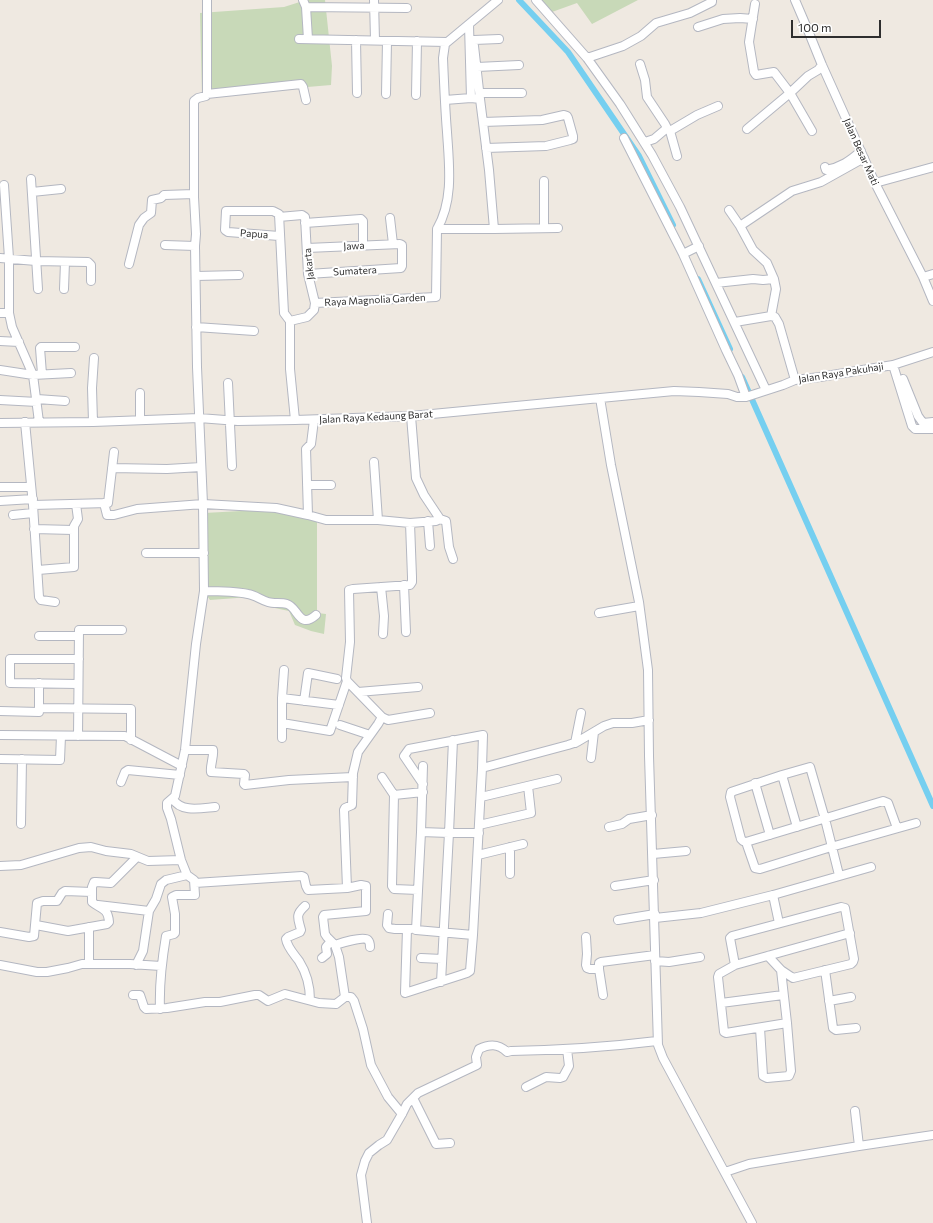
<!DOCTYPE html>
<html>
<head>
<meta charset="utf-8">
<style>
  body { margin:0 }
  #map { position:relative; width:933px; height:1223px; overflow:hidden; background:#efe9e1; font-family:Commissioner,sans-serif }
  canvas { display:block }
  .scale { position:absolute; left:791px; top:20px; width:90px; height:18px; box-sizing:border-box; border:2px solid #2e2e2e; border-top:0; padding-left:5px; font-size:12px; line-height:14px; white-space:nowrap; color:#2e2e2e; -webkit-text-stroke:3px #fff; paint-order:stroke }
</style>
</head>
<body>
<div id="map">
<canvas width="933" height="1223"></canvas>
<div class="scale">100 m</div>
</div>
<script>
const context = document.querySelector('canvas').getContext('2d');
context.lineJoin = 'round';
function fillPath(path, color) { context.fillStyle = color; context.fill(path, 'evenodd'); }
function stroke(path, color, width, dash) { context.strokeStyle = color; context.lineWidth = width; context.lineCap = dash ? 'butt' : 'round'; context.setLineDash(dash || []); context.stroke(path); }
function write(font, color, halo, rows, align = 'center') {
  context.font = font + ' Commissioner,sans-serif'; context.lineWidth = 4; context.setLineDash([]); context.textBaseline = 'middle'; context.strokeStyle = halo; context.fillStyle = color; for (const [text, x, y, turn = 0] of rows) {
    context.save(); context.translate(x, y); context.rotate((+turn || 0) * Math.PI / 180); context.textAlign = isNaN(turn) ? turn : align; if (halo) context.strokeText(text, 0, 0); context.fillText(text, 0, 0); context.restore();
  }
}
const cemetery = new Path2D(`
  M306,0h19l7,66 -1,19 -129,11 -2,-83 84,-6z
  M541,0h97l-46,24 -15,-21 -25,9z
  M278,509l39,11v93l9,1 -2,20 -13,-3 -16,-6 -6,-14 -19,-4 -20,-10 -40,3 -11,-15 5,-72z`);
const canal = new Path2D(`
  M519,0l49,52 71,104 34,69
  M698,279l32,70
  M742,377l191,429`);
const minor = new Path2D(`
  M303,0l3,7 2,32
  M374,0l1,40
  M536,0l51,58 33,46 32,51 28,52 86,183
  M795,0l12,28 15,37 53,118 48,94 10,24
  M755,4l-6,38 5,30 2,3 18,-3 16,21 22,38
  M306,7l101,1
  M469,25l2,73 9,1 9,71 5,59
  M698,27l25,-8 17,-1 13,1
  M299,39l148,3
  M356,40l1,53
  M474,40l25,-1
  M474,46l6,53
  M587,58l36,-12 18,-10 15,-13 34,-10 22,-11v-2
  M640,64l5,16 2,17 18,27 2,4
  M477,67l42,-2
  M480,93h42
  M207,94l94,-10 2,3 3,13
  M386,94l1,-53
  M416,95l1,-54
  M445,100l26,-2
  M483,122l59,-2 22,-5 3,1 1,2 5,18v3l-3,1 -24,6 -60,2
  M747,129l43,-36 18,-17 10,-6 4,-5
  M670,131l7,25
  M624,138l59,116 43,96 12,25 8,22
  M645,142l9,-3 13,-11 3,3 27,-16 21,-9
  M825,167l1,3c15,-3 24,-9 35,-19
  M31,179l7,110
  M544,181v47
  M875,183l58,-16
  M4,185l5,73v55l3,14 21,48 6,47
  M32,192l29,-3
  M729,210l11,16
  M279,217l23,-2 3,2 3,57 7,29 -1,7 -7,7 -17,4
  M390,218l3,26
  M305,223l56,-4 2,2v24
  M437,229h57l64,-1
  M279,236l-51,-4 -3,-2 1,-19h47l6,3 5,99 6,8v48l5,51
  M165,245l30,1
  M307,248l93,-4 2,1v21l-1,2 -93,6
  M683,254l16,-8
  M0,258l36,3 52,1 3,3v16
  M129,264l10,-39 5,-7 7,-5 1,-13 9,-2 3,-3 30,-1
  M196,276l43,-1
  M923,277l10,-3
  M716,283l37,-4 10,1 11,-1
  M64,289l1,-27
  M315,303l121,-6 1,-68c17,-29 12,-65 10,-97 -2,-24 -3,-49 -4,-74l2,-14 53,-44
  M0,313h9
  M771,316l4,1 4,7 16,56
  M735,322l36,-6 5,-27 -2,-10 -7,-16 -14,-13 -13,-24 52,-35 29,-9 43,-24
  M196,327l58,4
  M0,341l19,1
  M893,365l19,61 3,3h18
  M0,370l33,5 38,-2
  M42,374l-2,-26 1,-1h34
  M903,379l15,37 5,7 10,-1
  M228,383l4,83
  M140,393v27
  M600,398l11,67 28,137 9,68 1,86 9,289 5,13 89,165
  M37,399l28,2
  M0,400l37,2
  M411,416l5,62 8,17 16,24 6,2 3,26 4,12
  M25,422l8,83 6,92 2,3 14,2
  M93,422l-1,-34 2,-30
  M0,423l93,-1 106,-4 39,3 57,-1 116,-4 263,-25 25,1 29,2 9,3h9l37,-12 12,-5 25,-3 73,-12 40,-13
  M374,462l4,58
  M112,468l55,1 34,-2
  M307,485h24
  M0,487h31
  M0,501l33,-2
  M104,503l3,12h7l23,-6 66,-5 73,4 32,7 18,5h52l32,3 26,-2 4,-2
  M33,505l75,-2 6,-51
  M13,515l20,-2
  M308,515l-2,-66 5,-5 3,-24
  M428,521l2,25
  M410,523l2,54v5l-2,3 -57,4 -4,1 1,52 -4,36 1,3 35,36 6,3 42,-7
  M34,529l39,1
  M146,553h58
  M38,570l36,-3v-41l4,-7 -2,-15
  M404,585l2,47
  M381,587l3,29 -1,18
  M204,591c15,0 30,0 44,3 7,1 13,6 20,8 6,2 13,0 19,2 11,3 12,26 29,11
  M599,613l40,-7
  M39,636h40
  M78,684l-68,-1v-24h69
  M358,692l60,-5
  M282,698l57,7
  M304,701l4,-28 29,6
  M39,708l92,1v31
  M0,711l39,1v-29
  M282,723l48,8 17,-50
  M340,725l30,10
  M0,735l125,1 57,30
  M78,736l1,-106h43
  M282,738v-40l2,-28
  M453,740l-4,93h30
  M575,743l6,-30
  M185,750h28c1,7 -3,15 -2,22l33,2 1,1 -1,9 1,1 44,-5 64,-3
  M591,758l3,-26
  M0,759l60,1 1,-24
  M782,775l15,52
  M382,777l12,18 -2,91 2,3 24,1
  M121,782l4,-10 3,-2 52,5
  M755,783l15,52
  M423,784l-19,-28 5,-7 74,-14 -1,33
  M394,795l29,-3
  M481,797l76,-18
  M173,799c8,14 29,9 42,8
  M21,824l1,-65
  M479,825l52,-12 -3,-27
  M609,827l13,-3 7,-5 23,-4
  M421,832l2,-66
  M746,842l137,-41 5,2 9,25
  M510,847v27
  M653,854l33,-3
  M478,855l45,-11
  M0,866l21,-1 58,-17 12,-1 15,4 25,3 17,7 33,-1
  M839,875l-14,-56 -15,-52 -28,8 -51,17 -1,5 11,42 2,2 3,1 9,26 5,1 71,-22 85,-24
  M195,883l107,-7 2,1 2,9 2,4 39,-2 -3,-78 1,-2 7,-3 1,-32 5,-21 20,-28 4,-7
  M615,886l39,-6
  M347,888l14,-3 5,1v25l-42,4 -1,2 2,17 2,3 8,8 4,12 6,40h6l3,4 9,28 8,36 17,32 14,17
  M92,892v-5l2,-5h2l15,1 26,-26
  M773,895l6,28
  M98,905l51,6
  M305,906c-10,9 -7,12 -4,24l-1,2 -12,5 -2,2c1,8 8,15 13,22 7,11 11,25 11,39
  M388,914l-1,11 2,3 6,1h16
  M655,918l46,-5 72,-18 98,-28
  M618,920l37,-6
  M407,929l-2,64 62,-20 3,-2 3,-36 9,-167 86,-23 9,-3 27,-16 9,-3h19l17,-3
  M0,932l29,5 5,-1 3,-33 6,-2h14l5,-8 3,-2 27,1v10c8,7 16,5 17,20l-2,2 -39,7 -32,-6
  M586,937l1,17 -1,11 1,3 3,1h9v-6l2,-1 54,-7
  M335,945c6,-2 29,-9 33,-5 2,2 2,5 2,7
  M768,956l13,14 12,8 58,-14 2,-2 1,-3 -9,-51 -4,-1 -109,29 -2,2 5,27 -16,9 -1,3 6,55 2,1 61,-10
  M322,958l5,-4 -1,-7 5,-6
  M421,958l21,1
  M655,961l14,1 31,-5
  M89,964v-37
  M0,965l37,7h10l21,-4 14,-4h48l31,2
  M136,965l7,-14 6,-40 7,-12 5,-15 5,-4 21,-5
  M735,965l115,-32
  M599,969l4,26
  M825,970l8,58 3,2 20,-2
  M441,982l8,-149 -28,-1 -5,98 57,5
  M133,995h7l4,12 2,2 21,-1 38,-6h15l35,-7h4l9,6 17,-7 34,9 17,1 9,-7
  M829,1001l22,-4
  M721,1003l62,-8
  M160,1009c-1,-25 2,-49 6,-73l8,-2 1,-1v-19l-3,-17 4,-2h19l-1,-15 -7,-5 -6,-15 -10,-41 -4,-11v-5l8,-7 10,-46 11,-106 8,-53 -1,-87 -6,-137 -2,-121 1,-12 -2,-37v-96l4,-3 8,-2 1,-2v-94
  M760,1028l3,48 4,2 22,-2 2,-5 -4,-48 -6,-53
  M526,1087l20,-10 14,1 3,-1 6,-11 -2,-17
  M413,1098l23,46 14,-1
  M855,1111l4,35
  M725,1172l24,-8 110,-18 74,-11
  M367,1223l-6,-48 4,-14 4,-8 10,-8 8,-5 15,-26 5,-10 11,-11 59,-28 -1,-8 3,-8c10,-5 19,-6 28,3l4,-1c50,-1 97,-4 146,-10`);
const streetNames = [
  ["Jalan Besar Mati",861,152,66],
  ["Papua",254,234,4],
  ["Jawa",354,246,-3],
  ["Jakarta",309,264,-96],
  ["Sumatera",355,271,-3],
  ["Raya Magnolia Garden",375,300,-3],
  ["Jalan Raya Pakuhaji",841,373,-9],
  ["Jalan Raya Kedaung Barat",376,417,-3]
];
fillPath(cemetery, '#c8d9b8');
stroke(canal, '#75cff0', 6);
stroke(minor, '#b4b7c1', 10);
stroke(minor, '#fff', 8);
write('10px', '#2e2e2e', '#fff', streetNames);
</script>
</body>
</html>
